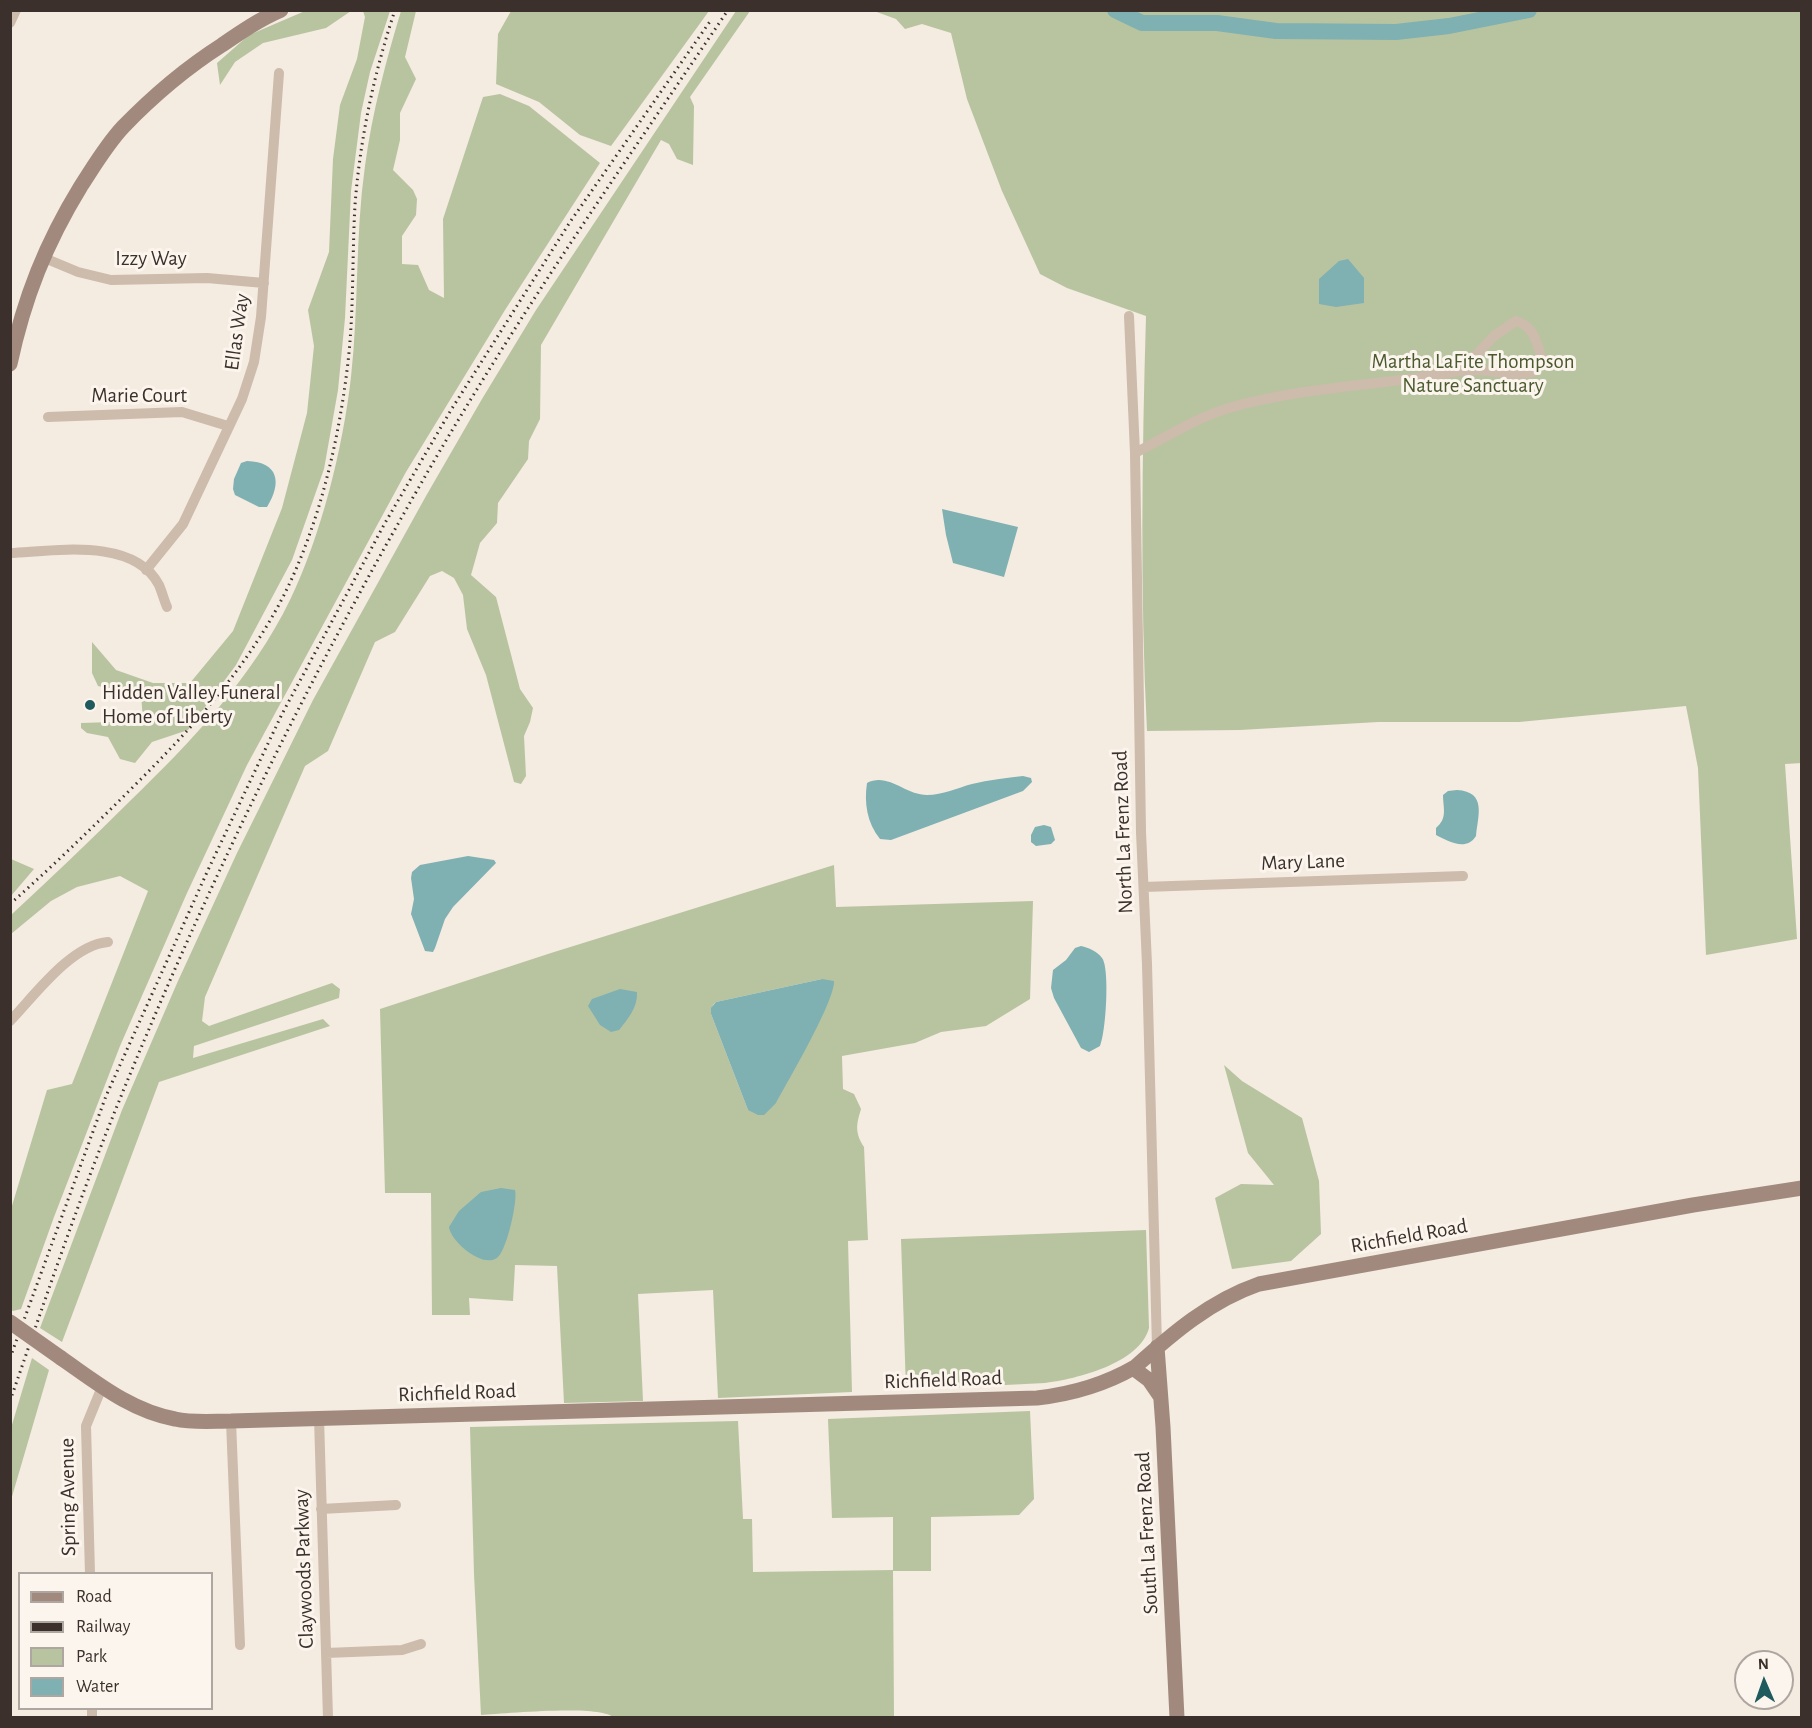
<!DOCTYPE html>
<html>
<head>
<meta charset="utf-8">
<style>
  body { margin:0 }
  #map { position:relative; width:1812px; height:1728px; overflow:hidden; background:#f4ebe1; font-family:"Alegreya Sans",sans-serif }
  canvas { display:block }
  .frame { position:absolute; inset:0; border:12px solid #3b302b; pointer-events:none }
  .legend { position:absolute; left:18px; top:1572px; width:195px; height:138px; box-sizing:border-box; background:#fbf5ee; border:2px solid #aea6a0; margin:0; padding:8px 10px; list-style:none; font-size:18px; color:#3b302b }
  .legend li { display:flex; align-items:center; gap:12px; height:30px }
  .legend b { width:30px; border:2px solid #aea6a0 }
  .north { position:absolute; left:1734px; top:1650px; width:60px; height:60px; box-sizing:border-box; background:#fbf5ee; border:2px solid #aea6a0; border-radius:50%; rotate:358deg; font-size:16px; font-weight:700; line-height:24px; text-align:center; color:#3b302b }
  .north::after { content:''; display:block; margin:auto; width:21px; height:27px; background:#1f5a5e; clip-path:polygon(50% 0,100% 100%,50% 72%,0 100%) }
</style>
</head>
<body>
<div id="map">
<canvas width="1812" height="1728"></canvas>
<div class="frame"></div>
<ul class="legend">
<li><b style="height:8px;background:#a18a7d"></b>Road</li>
<li><b style="height:8px;background:#3b302b"></b>Railway</li>
<li><b style="height:16px;background:#b8c4a0"></b>Park</li>
<li><b style="height:16px;background:#7fb0b2"></b>Water</li>
</ul>
<div class="north">N</div>
</div>
<script>
const context = document.querySelector('canvas').getContext('2d');
context.lineJoin = 'round';
function fillPath(path, color) { context.fillStyle = color; context.fill(path, 'evenodd'); }
function stroke(path, color, width, dash) { context.strokeStyle = color; context.lineWidth = width; context.lineCap = dash ? 'butt' : 'round'; context.setLineDash(dash || []); context.stroke(path); }
function write(font, color, halo, rows, align = 'center') {
  context.font = font + ' "Alegreya Sans",sans-serif'; context.lineWidth = 6; context.setLineDash([]); context.textBaseline = 'middle'; context.strokeStyle = halo; context.fillStyle = color; for (const [text, x, y, turn = 0] of rows) {
    context.save(); context.translate(x, y); context.rotate((+turn || 0) * Math.PI / 180); context.textAlign = isNaN(turn) ? turn : align; if (halo) context.strokeText(text, 0, 0); context.fillText(text, 0, 0); context.restore();
  }
}
const green = new Path2D(`
  M305,11h46l-25,17 -63,15 -28,19 -15,23 -3,-22 32,-28z
  M363,11h27l-20,61 -9,41 -10,78 -6,127 -7,72 -14,79 -32,91 -56,105 -48,65 -36,12 -17,21 -15,-4 -12,-22 -21,-4 -6,-5v-5l62,-2 -2,-28h-12l-31,-7 -6,-13v-31l24,28 37,13h37l43,-52 49,-123 25,-95 7,-67 -6,-36 21,-58 4,-93 7,-54 17,-46 8,-42z
  M401,11h15l-11,46 11,22 -16,34v27l-7,30 20,20 4,9 -1,16 -14,21v28l16,1 11,25 15,8 -1,-79 40,-122 17,-3 29,12 71,57 -95,147 -99,162 -159,293 -60,128 -67,153 -66,171 -33,92 -8,2 -3,-2 1,-100 36,-119 25,-6 76,-193 -28,-15 -43,11 -26,14 -40,33v-19c40,-37 80,-75 119,-114 61,-59 122,-123 160,-201 31,-64 53,-152 61,-223 8,-70 4,-141 14,-211 7,-53 21,-105 36,-155z
  M511,11v-1l198,1 -98,135 -31,-11 -41,-33 -43,-18 2,-50z
  M736,11h14l-60,86 4,9 -1,59 -16,-6 -8,-15 -8,-4 -120,205 -1,74 -11,22 -1,18 -30,44 -1,20 -17,20 -9,32 25,22 24,92 13,19 -3,14 -6,14 2,40 -5,8 -7,-2 -28,-107 -19,-46 -4,-34 -9,-17 -12,-7 -12,5 -35,56 -20,10 -47,109 -23,15 -100,231 -3,24 7,5 123,-43 8,6 -1,9 -145,48 -1,12 130,-39 7,7 -171,56 -97,260 -22,-14 82,-218 56,-129 59,-128 76,-153 113,-204 56,-97 54,-89z
  M874,11h927l1,752 -17,1 12,175 -91,16 -8,-187 -12,-62 -167,16h-141l-138,8 -93,1c-7,-138 -5,-276 -1,-415l-79,-28 -27,-14 -38,-83 -35,-92 -16,-66 -29,-9 -17,5 -9,-10z
  M11,859l23,10 -23,27 -1,-35z
  M834,865l2,42 197,-6 -3,98 -44,27 -45,6 -26,11 -73,13 1,33 11,5 7,15c-5,16 -6,24 3,38l4,93 -20,1 4,151 -134,6 -5,-108 -75,4 5,107 -79,2 -7,-137 -42,-1 -2,36 -44,-3 1,17h-38l-1,-122h-46l-5,-184 171,-56zM822,979l-74,131 -37,-96 2,-9 3,-3z
  M1224,1065l18,16 60,37 17,63 2,53 -30,27 -59,8 -17,-71 26,-14 33,1 -26,-32z
  M1146,1230l3,98c-9,35 -72,51 -104,55l-139,7 -5,-151z
  M32,1358l17,12 -38,130v-72z
  M1030,1411l4,88 -15,16 -88,2v54h-38l1,146 -280,1c-13,-14 -110,-4 -133,-3l-7,-141 -4,-147 268,-6 5,98h9l1,53 140,-2v-53l-61,1 -4,-99z`);
const water = new Path2D(`
  M1348,259l16,19v25l-28,4 -17,-3v-25l20,-18z
  M247,461c32,1 35,22 20,46h-8l-24,-12 -2,-6 1,-10 7,-16z
  M942,509l76,18 -14,50 -51,-14 -7,-28z
  M1023,776l8,2 1,4 -9,9 -132,49 -11,-1c-13,-16 -16,-36 -13,-56 21,-11 38,12 60,12 16,0 30,-7 45,-11 17,-4 34,-6 51,-8z
  M1457,790c30,2 21,25 19,46 -10,16 -28,5 -40,-1v-7c12,-10 7,-20 7,-33l5,-4z
  M1044,825l7,2 4,13 -4,4 -15,2 -5,-4v-7l4,-8z
  M468,856l26,4 2,3 -43,44 -8,12 -10,29 -2,4 -8,-1 -14,-37 3,-15 -3,-21 1,-6 8,-7z
  M1081,946c8,2 16,5 21,12 8,10 4,75 -2,88l-11,6 -8,-4 -27,-50 -3,-10 2,-18 13,-10 9,-12z
  M822,979l12,2c1,20 -46,100 -58,122l-12,12h-6l-10,-5 -37,-96v-6l5,-6z
  M620,989l17,3c1,15 -9,27 -18,38l-8,2 -11,-7 -12,-19 4,-7z
  M501,1188l14,2c3,10 -8,59 -17,67 -14,13 -47,-15 -49,-30l10,-16 22,-19z`);
const river = new Path2D(`
  M1115,10l27,13h75l59,8 120,1 53,-6 80,-16`);
const street = new Path2D(`
  M10,23l6,-13
  M42,257l36,15 33,8 96,-2 57,5
  M1129,316l6,137 6,379 6,132 10,383
  M48,417l134,-5 46,14
  M1135,453c31,-16 61,-35 94,-45 75,-22 154,-22 230,-37 26,-5 55,9 76,0l6,-15c-5,-16 -8,-30 -25,-35l-22,15 -33,35
  M10,553c45,-2 124,-16 149,32 3,7 5,15 8,22
  M146,570l37,-46 59,-125 12,-37 7,-45 18,-244
  M1144,887l319,-11
  M10,1021c25,-26 61,-76 98,-79
  M319,1418l9,300
  M231,1421l9,224
  M321,1509l75,-4
  M90,1574l-4,-148 16,-39
  M326,1653l76,-3 19,-6
  M92,1708v10`);
const secondary = new Path2D(`
  M10,364c14,-66 36,-121 71,-178 13,-20 26,-42 42,-59 30,-31 63,-59 99,-82 19,-13 38,-26 59,-35
  M1157,1347l6,80 14,291
  M61,1358c36,25 70,53 114,61 18,4 38,2 56,2l806,-23c35,-4 67,-13 98,-31 38,-34 75,-66 124,-83l434,-79 109,-17
  M1133,1368l16,12 11,16`);
const rail = new Path2D(`
  M10,904c42,-37 82,-76 122,-116 60,-60 114,-118 153,-195 35,-71 54,-153 63,-231 6,-52 4,-105 7,-157 5,-66 19,-132 40,-195
  M10,1358l96,-262 102,-226 74,-156 103,-191 66,-113 119,-188 141,-202
  M10,1401c32,-92 63,-185 99,-275 88,-220 192,-434 310,-639 94,-165 203,-320 309,-477`);
const secondaryBridge = new Path2D(`
  M10,1322l51,36`);
const markers = [
  [90,705,6,"#1f5a5e"]
];
const streetNames = [
  ["Izzy Way",151,259],
  ["Ellas Way",237,332,-82],
  ["Marie Court",139,396],
  ["North La Frenz Road",1123,832,-92],
  ["Mary Lane",1303,862,-2],
  ["Richfield Road",1409,1236,-10],
  ["Richfield Road",943,1380,-2],
  ["Richfield Road",457,1393,-2],
  ["Spring Avenue",68,1497,-91],
  ["South La Frenz Road",1147,1533,-93],
  ["Claywoods Parkway",304,1569,-92]
];
const parkNames = [
  ["Martha LaFite Thompson",1473,362],
  ["Nature Sanctuary",1473,386]
];
const poiNames = [
  ["Hidden Valley Funeral",102,693],
  ["Home of Liberty",102,717]
];
fillPath(green, '#b8c4a0');
fillPath(water, '#7fb0b2');
stroke(river, '#7fb0b2', 16);
stroke(street, '#cdbbac', 10);
stroke(secondary, '#a18a7d', 15);
stroke(rail, '#3b302b', 3, [1.5, 4.5]);
stroke(secondaryBridge, '#a18a7d', 15);
for (const [x, y, r, color] of markers) { const dot = new Path2D(); dot.arc(x, y, r, 0, 2 * Math.PI); context.fillStyle = color; context.fill(dot); stroke(dot, '#fbf5ee', 2); }
write('21px', '#3b302b', '#fbf5ee', streetNames);
write('21px', '#4a5a2e', '#fbf5ee', parkNames);
write('21px', '#3b302b', '#fbf5ee', poiNames, 'left');
</script>
</body>
</html>
